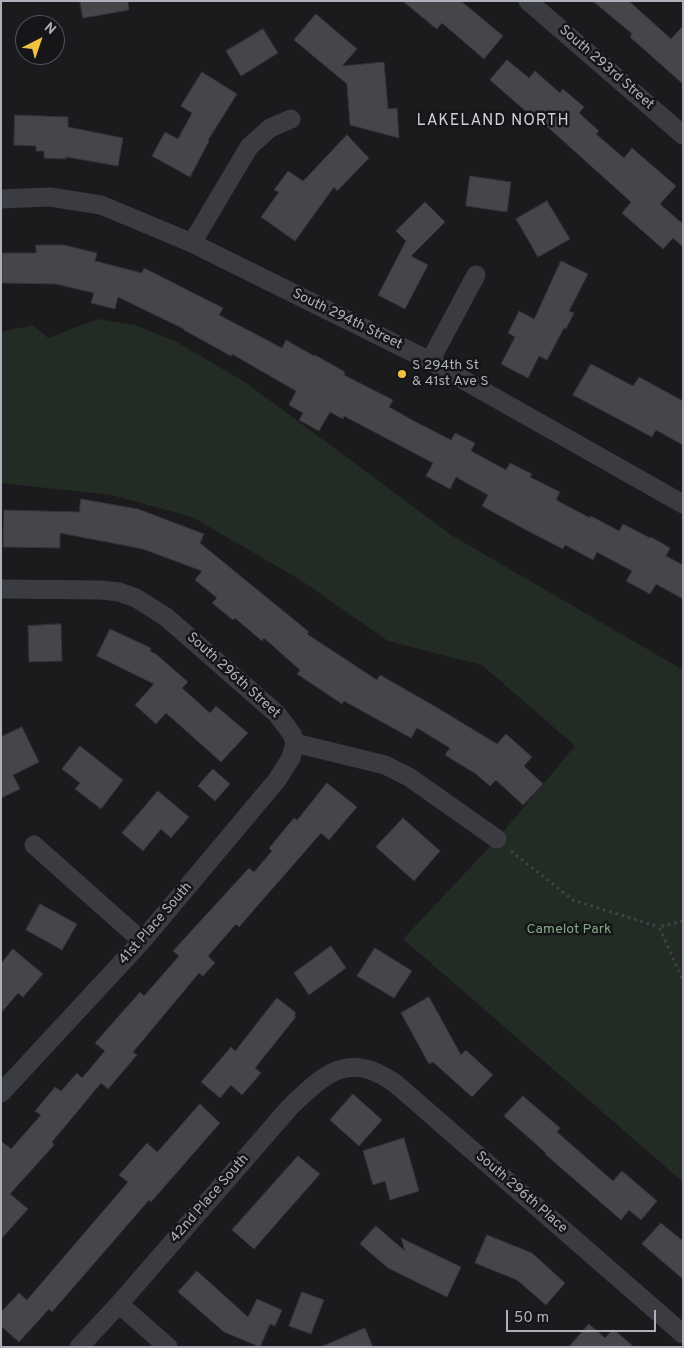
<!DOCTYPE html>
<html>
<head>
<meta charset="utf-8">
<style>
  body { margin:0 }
  #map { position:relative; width:684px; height:1348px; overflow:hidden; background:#1b1a1d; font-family:Overpass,sans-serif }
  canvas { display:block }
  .frame { position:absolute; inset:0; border:2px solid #adb1bc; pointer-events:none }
  .north { position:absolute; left:15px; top:15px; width:50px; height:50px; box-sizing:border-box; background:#161518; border:1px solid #52535a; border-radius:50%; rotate:41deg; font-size:14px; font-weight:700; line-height:20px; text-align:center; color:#adb1bc }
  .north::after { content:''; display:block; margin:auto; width:18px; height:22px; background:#f1c23f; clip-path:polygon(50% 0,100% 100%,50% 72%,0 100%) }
  .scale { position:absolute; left:506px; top:1310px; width:150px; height:22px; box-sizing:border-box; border:2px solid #adb1bc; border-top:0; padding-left:6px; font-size:15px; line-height:18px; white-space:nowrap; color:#adb1bc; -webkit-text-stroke:4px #161518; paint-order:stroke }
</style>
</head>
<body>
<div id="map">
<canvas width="684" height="1348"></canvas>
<div class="frame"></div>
<div class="north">N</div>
<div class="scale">50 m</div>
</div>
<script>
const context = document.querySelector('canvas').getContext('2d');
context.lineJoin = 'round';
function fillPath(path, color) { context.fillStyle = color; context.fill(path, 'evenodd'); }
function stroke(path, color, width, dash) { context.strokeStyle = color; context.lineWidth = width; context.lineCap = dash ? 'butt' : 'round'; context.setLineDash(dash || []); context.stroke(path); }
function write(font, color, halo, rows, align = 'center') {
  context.font = font + ' Overpass,sans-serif'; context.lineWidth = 5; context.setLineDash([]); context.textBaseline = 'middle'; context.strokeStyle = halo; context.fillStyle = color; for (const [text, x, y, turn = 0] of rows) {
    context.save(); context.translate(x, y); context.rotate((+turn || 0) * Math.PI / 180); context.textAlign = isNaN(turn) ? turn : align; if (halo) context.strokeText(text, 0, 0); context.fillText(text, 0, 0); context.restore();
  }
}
const green = new Path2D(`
  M98,319l37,6 40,16 70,41 208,154 230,134v512l-280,-243 94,-100 78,-93 -93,-81 -94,-24 -86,-60 -110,-64 -81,-22 -110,-12v-151l32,-7 15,13z`);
const building = new Path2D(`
  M80,1h48l1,9 -46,8z
  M403,1h58l42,35 -19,23 -42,-36 -5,6z
  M593,1h36l42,38 12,-13v58l-53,-47 2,-3z
  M316,14l41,35 -15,17 42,-4 4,47 9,-1 2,30 -49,-13 -3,-41 -53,-44z
  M263,29l15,24 -37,23 -15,-25z
  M507,60l22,18 6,-7 25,22 3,-4 21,18 -5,6 20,18 -3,3 28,24 8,-10 44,38 -16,18 23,20v23l-10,-9 -10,11 -41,-36 9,-11 -100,-90 -2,2 -39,-34z
  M202,72l35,22 -29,46 1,1 -19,36 -38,-21 13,-24 13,7 14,-26 -11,-7z
  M15,115l53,2v10l55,11 -5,28 -52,-9v2l-22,-1v-7h-8v-5l-22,-1z
  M347,135l22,23 -32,33 -3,-4 -39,54 -34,-24 18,-25 -5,-2 14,-19 15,10z
  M470,176l41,6 -4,30 -41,-6z
  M547,201l23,38 -32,18 -22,-38z
  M425,202l20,20 -34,34 17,9 -23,44 -27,-14 28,-54 -10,-10z
  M36,245h28l33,8 -2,8 47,12 2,-5 79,40 -4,7 63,33 4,-8 28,16 1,-1 30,17 -1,3 49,25 -4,7 25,14 37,19 4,-7 20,10 -4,8 35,19 4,-7 22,11 -2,3 30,15 -4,8 34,18 1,-2 28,15 4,-7 27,14 1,-1 19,11 -4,8 17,9v34l-27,-15 -6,10 -24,-13 6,-10 -35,-19 -4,8 -28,-15 -2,4 -35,-18 -46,-25 6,-11 -32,-18 -6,12 -24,-13 7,-13 -89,-47 -1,3 -13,-7 -11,19 -20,-11 4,-7 -14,-8 7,-14 -64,-37 -1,2 -47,-26v-1l-66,-32 -3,12 -24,-6 3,-10 -38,-9 -54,-1v-30h34z
  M561,261l27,13 -19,37 5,2 -8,16 -2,-1 -17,32 -8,-4 -11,22 -27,-14 14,-27 -7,-4 11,-22 15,8z
  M591,364l42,22 6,-9 44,24v44l-27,-15 -4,7 -79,-42z
  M81,499l57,10 66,25 -4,9 109,89 -2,2 70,46 3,-5 56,32 61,37 9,-10 26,23 -8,9 19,18 -20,21 -27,-25 -6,6 -14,-12 -31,-19 5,-7 -33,-20 -6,10 -67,-37 -2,3 -45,-30 3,-4 -36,-32 -2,3 -27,-23 -2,2 -21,-17 5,-5 -22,-18 7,-9 -59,-22 -83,-16v15l-57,-1 1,-37 75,2z
  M61,624l1,37 -33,1 -1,-36z
  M110,629l41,19 -1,3 6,3 32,28 -6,6 28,25 6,-7 32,27 -27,29 -55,-49 -10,11 -21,-19 19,-21 -57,-28z
  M22,727l17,35 -26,13 7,14 -19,9v-61z
  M80,746l43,34 -22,29 -26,-20 5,-6 -18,-14z
  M213,769l17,15 -15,17 -17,-15z
  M327,783l30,24 -28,33 -8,-7 -82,94 -3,-3 -28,32 7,7 -12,13 -4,-3 -66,79 4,3 -29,34 -7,-6 -49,59 2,3 -44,49 18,15 -27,30v-98l10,8 30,-34 -6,-4 20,-24 6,4 16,-18 5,5 23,-27 -10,-8 45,-51 4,4 35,-40 -6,-5 76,-83 5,4 18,-21 -3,-3 25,-30 3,2z
  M158,791l31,26 -18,21 -10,-9 -18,22 -21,-18z
  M403,818l37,33 -26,30 -38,-34z
  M40,904l37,20 -15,26 -36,-20z
  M331,946l15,22 -37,27 -15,-22z
  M375,948l37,23 -18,27 -37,-22z
  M13,949l30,25 -20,23 -5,-4 -17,20v-49z
  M429,997l32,58 5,-5 27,25 -21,22 -39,-35 -4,2 -28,-51z
  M277,998l18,14v6l-40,50 6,5 -19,22 -11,-10 -11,13 -19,-16 30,-35 4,4z
  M353,1094l29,26 -23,26 -29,-26z
  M523,1096l37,32 -3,4 56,49 9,-10 35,30 -16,19 -12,-10 -8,10 -76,-66 1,-1 -42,-37z
  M200,1104l20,19 -69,79 -2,-2 -97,112 -3,-3 -30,33 -18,-16v-14l18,-19 8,7 101,-118 -9,-7 28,-32 10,9z
  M404,1138l15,53 -29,9 -5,-19 -12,4 -10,-34z
  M298,1156l22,18 -66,75 -22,-19z
  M661,1223l22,18v38l-41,-35z
  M376,1226l29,25 -4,-13 60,29 -14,30 -59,-29 -28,-24z
  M487,1235l45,18 33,30 -19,22 -29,-25 -42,-17z
  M197,1271l51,46 9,-18 25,11 -7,16 -5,-2 -10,23 -36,-15 -46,-40z
  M302,1292l22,8 -13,34 -22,-8z
  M589,1324l16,14 8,-9 21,18h-65z
  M365,1328l8,19h-52z`);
const path = new Path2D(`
  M511,851l62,49 86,27
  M683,921l-24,6 24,53`);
const minor = new Path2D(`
  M528,1l155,134
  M1,199l49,-2 51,8 91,38 238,118 253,143
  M192,243l57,-96 21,-19 21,-9
  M430,361l46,-86
  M1,589l100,1 18,2 17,6 30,19 111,97 15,20 3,9 90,22 24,12 88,62
  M34,845l108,96
  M1,1093l141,-152 135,-161 14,-22 4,-15
  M119,1304l49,43
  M79,1347l40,-43 171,-197c35,-34 59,-57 106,-23l287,250`);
const markers = [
  [402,374,5,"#f1c23f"]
];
const streetNames = [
  ["South 293rd Street",606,68,41],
  ["South 294th Street",347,320,26],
  ["South 296th Street",233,676,42],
  ["41st Place South",156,924,-49],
  ["South 296th Place",521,1193,41],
  ["42nd Place South",210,1199,-49]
];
const poiNames = [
  ["S 294th St",412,366],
  ["& 41st Ave S",412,382]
];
const parkNames = [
  ["Camelot Park",569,930]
];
const quarterNames = [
  ["LAKELAND NORTH",493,122]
];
fillPath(green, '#222b24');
fillPath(building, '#45454a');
stroke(building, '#353439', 1);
stroke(path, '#414349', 3, [2.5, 4]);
stroke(minor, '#3b3c42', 19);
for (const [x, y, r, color] of markers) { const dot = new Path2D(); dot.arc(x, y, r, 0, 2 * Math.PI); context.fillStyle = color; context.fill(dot); stroke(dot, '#161518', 2); }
write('14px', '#adb1bc', '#161518', streetNames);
write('14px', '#adb1bc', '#161518', poiNames, 'left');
write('14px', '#85a789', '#161518', parkNames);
context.letterSpacing = '1px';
write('16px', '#ced0d8', '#161518', quarterNames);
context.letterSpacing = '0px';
</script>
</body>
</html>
